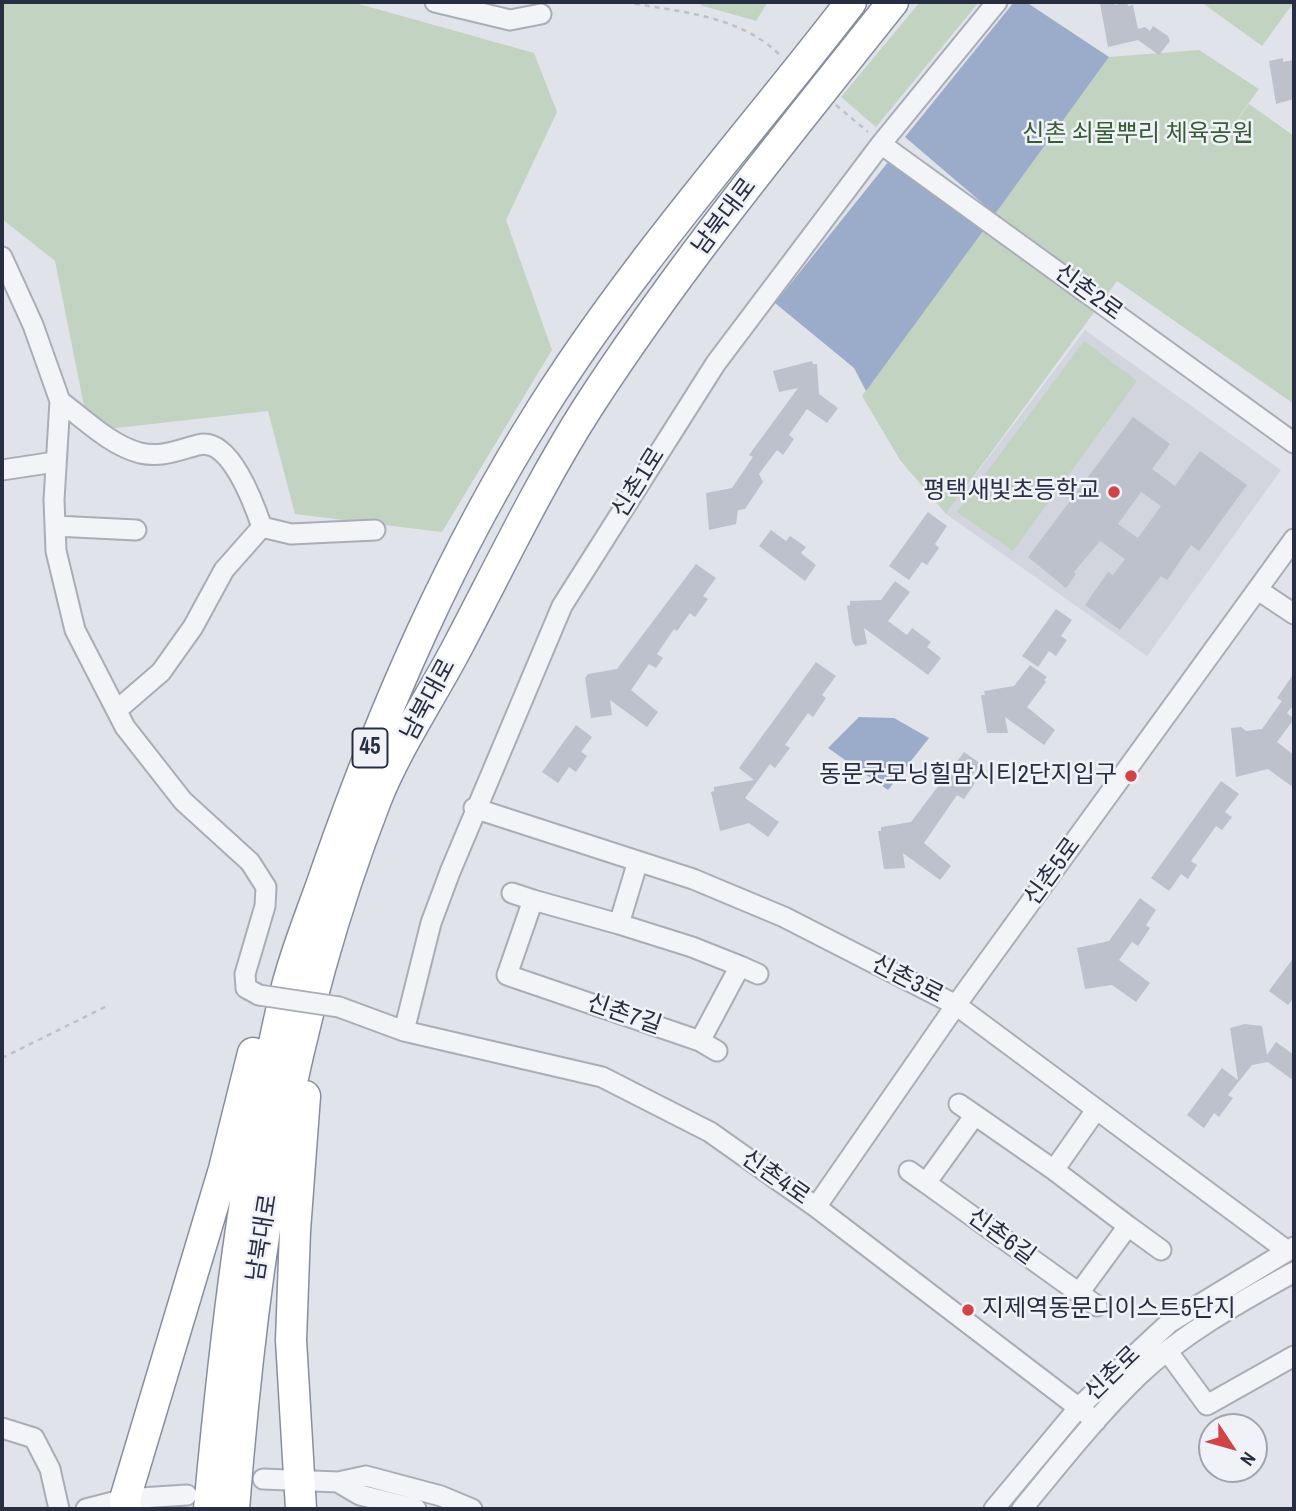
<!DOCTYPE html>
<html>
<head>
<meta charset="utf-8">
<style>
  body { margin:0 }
  #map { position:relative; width:1296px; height:1511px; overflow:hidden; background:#e0e3e9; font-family:"Archivo Narrow",sans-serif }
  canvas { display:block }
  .frame { position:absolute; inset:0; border:4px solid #282e41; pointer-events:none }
  .north { position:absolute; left:1198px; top:1413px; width:70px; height:70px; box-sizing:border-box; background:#f0f2f7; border:2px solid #a0a4ae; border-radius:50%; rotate:126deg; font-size:19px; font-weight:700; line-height:28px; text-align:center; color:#282e41 }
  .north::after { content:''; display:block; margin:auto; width:24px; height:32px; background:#d04448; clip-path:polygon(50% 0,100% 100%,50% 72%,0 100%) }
</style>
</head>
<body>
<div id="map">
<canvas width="1296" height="1511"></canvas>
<div class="frame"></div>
<div class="north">N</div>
</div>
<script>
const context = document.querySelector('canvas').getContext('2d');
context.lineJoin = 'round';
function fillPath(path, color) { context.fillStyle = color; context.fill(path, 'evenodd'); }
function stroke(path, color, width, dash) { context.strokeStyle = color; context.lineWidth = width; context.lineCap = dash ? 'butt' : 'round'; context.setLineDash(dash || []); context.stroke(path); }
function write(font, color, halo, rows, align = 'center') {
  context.font = font + ' "Archivo Narrow","Noto Sans KR",sans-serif'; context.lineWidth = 5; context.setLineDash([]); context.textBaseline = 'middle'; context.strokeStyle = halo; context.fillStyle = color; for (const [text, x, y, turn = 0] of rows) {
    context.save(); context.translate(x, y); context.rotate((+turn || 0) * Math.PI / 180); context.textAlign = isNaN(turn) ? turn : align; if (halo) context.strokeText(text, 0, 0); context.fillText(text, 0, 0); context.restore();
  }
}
const built = new Path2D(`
  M1085,330l196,140 -134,186 -201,-142z`);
const green = new Path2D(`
  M2,2h350l182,51 23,59 -51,108 46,130 -110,182 -147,-18 -27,-103 -179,20 -34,-170 -53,-42z
  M702,2h66l-12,19 -56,-16z
  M920,2h59l-103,125 -35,-30z
  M1201,2h93l-32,44z
  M1199,50l60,39 -51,70 41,-55 45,32v268l-177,-123 -171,233 -46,-54 -38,-64 247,-339z
  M1084,341l53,40 -124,170 -56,-39z`);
const water = new Path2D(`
  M1014,2h12l83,55 -114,157 -90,-77z
  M889,161l94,70 -117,160 -12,-23 -79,-65z
  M859,717l35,1 35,20 -41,52 -60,-42z`);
const building = new Path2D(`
  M1115,2v3l12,-3 1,4 5,-1 5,24 7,-2 5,4 3,-5 15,10 2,5 -11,14 -21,-15 -30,7 -8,-43z
  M1283,58v4l11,-2v39l-18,5 -7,-43z
  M812,361l1,3h4l2,30 19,14 -11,15 -20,-14 -18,26 5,4 -11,16 -6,-5 -18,24 4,8 -18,27 -7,1 -2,14 -27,6 -3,-37 26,-5 21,-31 -4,-2 49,-67 -19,4 -6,-21z
  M1133,417l37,27 -18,25 23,17 25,-35 47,34 -48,66 -8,-6 -24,35 -6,-4 -41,54 -35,-25 23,-33 5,3 12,-16 -25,-18 -26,31 2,2 -10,14 -38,-31zM1141,492l20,14 -23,32 -20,-14z
  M928,512l19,14 -12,18 4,4 -12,17 -5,-3 -13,18 -20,-14z
  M771,530l15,11 4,-5 16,11 -5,6 15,12 -11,16 -46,-35z
  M696,564l20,14 -13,18 5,3 -13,18 -5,-4 -13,18 -3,-2 -17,25 6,4 -7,10 -7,-4 -18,26 27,22 -11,15 -37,-27 2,15 -21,3 -6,-40 3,-4 29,-5z
  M895,581l15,11 -22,29 19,14 5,-7 19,14 -4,5 14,11 -13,17 -64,-47 3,16 -12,2 -3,-5 -5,-35 3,-1v-4l31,-1z
  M1056,609l16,11 -11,16 6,4 -11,16 -7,-5 -11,16 -16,-11z
  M816,662l20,14 -14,19 4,3 -13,19 -5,-4 -23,32 5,3 -15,20 -5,-4 -25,34 34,24 -11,15 -19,-14 -29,8 -9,-39 3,-1v-4l40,-7 -15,-12z
  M1030,665l17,12 -3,3 2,2 -19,25 28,23 -11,15 -39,-28 3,16h-21l-6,-38h4l-1,-4 30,-5z
  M1294,673v37l-3,-2 -4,5 7,6 -17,23 17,13v33l-26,-19 -32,8 -5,-49 10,-1 5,4 16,-2 20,-28 -5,-3z
  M576,725l16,12 -11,15 6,4 -11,16 -7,-5 -11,16 -16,-11z
  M964,752l17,12 -12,15 6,4 -11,16 -7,-4 -33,48 27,23 -11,14 -37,-27 2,15 -21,1 -6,-38h3v-4l30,-5z
  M1221,781l18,13 -14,18 7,5 -10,13 -6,-4 -25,35 6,4 -9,14 -7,-5 -12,17 -18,-13z
  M1140,898l16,12 -10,15 4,3 -12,18 -6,-4 -13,18 31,23 -14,19 -24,-17 -27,4 -8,-41 32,-7z
  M1294,957v40l-6,8 -19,-14z
  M1245,1024l17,2 5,29 9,-13 18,13v26l-26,-19 -16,3 -24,30 5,3 -14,19 -5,-4 -10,15 -17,-13 35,-47 16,12 -8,-52z`);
const path = new Path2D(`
  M625,2c55,10 114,13 155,53
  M836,105l32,27
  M2,1058l105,-52`);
const minor = new Path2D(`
  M435,2l75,18 31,-6
  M881,144l413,299
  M2,257l31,68 27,76 -6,99 2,51 19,79 50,97 58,74 67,61 16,25 -1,19 -20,68 1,14 13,7
  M60,401c24,18 50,44 80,52 22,5 38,-3 58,-8 32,-9 56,59 64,82l29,7 84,-4
  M2,470l53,-8
  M55,526l81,4
  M1258,590l36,24
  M117,710l44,-38 32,-45 31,-57 38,-43
  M474,808l219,71 91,38 172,88 330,245
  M512,893l21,7
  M619,924l-86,-24 -26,75 193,66 40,-75 -48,-19 -73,-23 19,-63
  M740,966l18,8
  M339,1007l65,24 198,46 108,55 106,75 280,214
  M404,1031l27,-108 19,-51 112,-266 154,-243 165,-219 116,-142
  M700,1041l17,10
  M959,1104l16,11
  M1054,1170l74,56 -49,67 -153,-110 49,-68 79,55 42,-60
  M909,1171l17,12
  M816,1207l140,-202 338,-466
  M1128,1226l33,24
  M1079,1293l18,13
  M1168,1352l39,53 87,-49
  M2,1428l32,10 16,31 9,40
  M263,1479l75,3 28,-6 75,20 31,13
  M338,1482l22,13 56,14
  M86,1509l39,-10 62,-4
  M994,1509l86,-103 89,-83 125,-76
  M1022,1509c37,-45 74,-92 116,-133 45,-43 102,-74 156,-104`);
const highway = new Path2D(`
  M126,1509l-1,-10 99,-330 29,-116
  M209,1509c16,-173 36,-345 76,-515 10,-43 29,-86 43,-128 56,-159 123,-313 213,-456 91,-145 206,-273 310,-408
  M234,1509c19,-245 52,-478 142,-709 20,-51 57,-106 83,-156 42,-80 81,-162 129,-237 92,-142 200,-273 305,-405
  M301,1509l-10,-169 4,-109 10,-135`);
const minorBridge = new Path2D(`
  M259,995l80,12`);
const markers = [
  [1114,492,7,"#d04448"],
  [1131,776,7,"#d04448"],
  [968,1310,7,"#d04448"]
];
const shields = [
  [370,748,35]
];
const shieldNames = [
  ["45",370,748]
];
const parkNames = [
  ["신촌 쇠물뿌리 체육공원",1138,135]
];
const streetNames = [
  ["남북대로",725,217,-53],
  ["신촌2로",1088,293,36],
  ["신촌1로",639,483,-58],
  ["남북대로",429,700,-62],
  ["신촌5로",1053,872,-54],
  ["신촌3로",907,980,27],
  ["신촌7길",624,1015,19],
  ["신촌4로",775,1178,35],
  ["신촌6길",1001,1237,36],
  ["남북대로",263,1238,-81],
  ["신촌로",1113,1374,-44]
];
const poiNames = [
  ["평택새빛초등학교",1100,492],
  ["동문굿모닝힐맘시티2단지입구",1117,776],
  ["지제역동문디이스트5단지",982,1310,"left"]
];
fillPath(built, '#d2d5de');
fillPath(green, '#c3d3c1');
fillPath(water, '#9bacca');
fillPath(building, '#bdc1cc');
stroke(minor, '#a9adb7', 23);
stroke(highway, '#878ea0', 33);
stroke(path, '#bec1c8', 2.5, [5, 5]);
stroke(minor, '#f3f4f7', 19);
stroke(highway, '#fff', 30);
stroke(minorBridge, '#a9adb7', 23, []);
stroke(minorBridge, '#f3f4f7', 19);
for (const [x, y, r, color] of markers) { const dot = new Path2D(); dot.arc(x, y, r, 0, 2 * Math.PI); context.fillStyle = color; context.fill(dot); stroke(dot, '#f0f2f7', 2.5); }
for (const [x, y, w] of shields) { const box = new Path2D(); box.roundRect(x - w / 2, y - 19.5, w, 39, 5); context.fillStyle = '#f0f2f7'; context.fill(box); stroke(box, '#282e41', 2); }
write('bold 23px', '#282e41', null, shieldNames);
write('24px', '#385d36', '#f0f2f7', parkNames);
write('24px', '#282e41', '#f0f2f7', streetNames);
write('24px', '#282e41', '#f0f2f7', poiNames, 'right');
</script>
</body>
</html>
